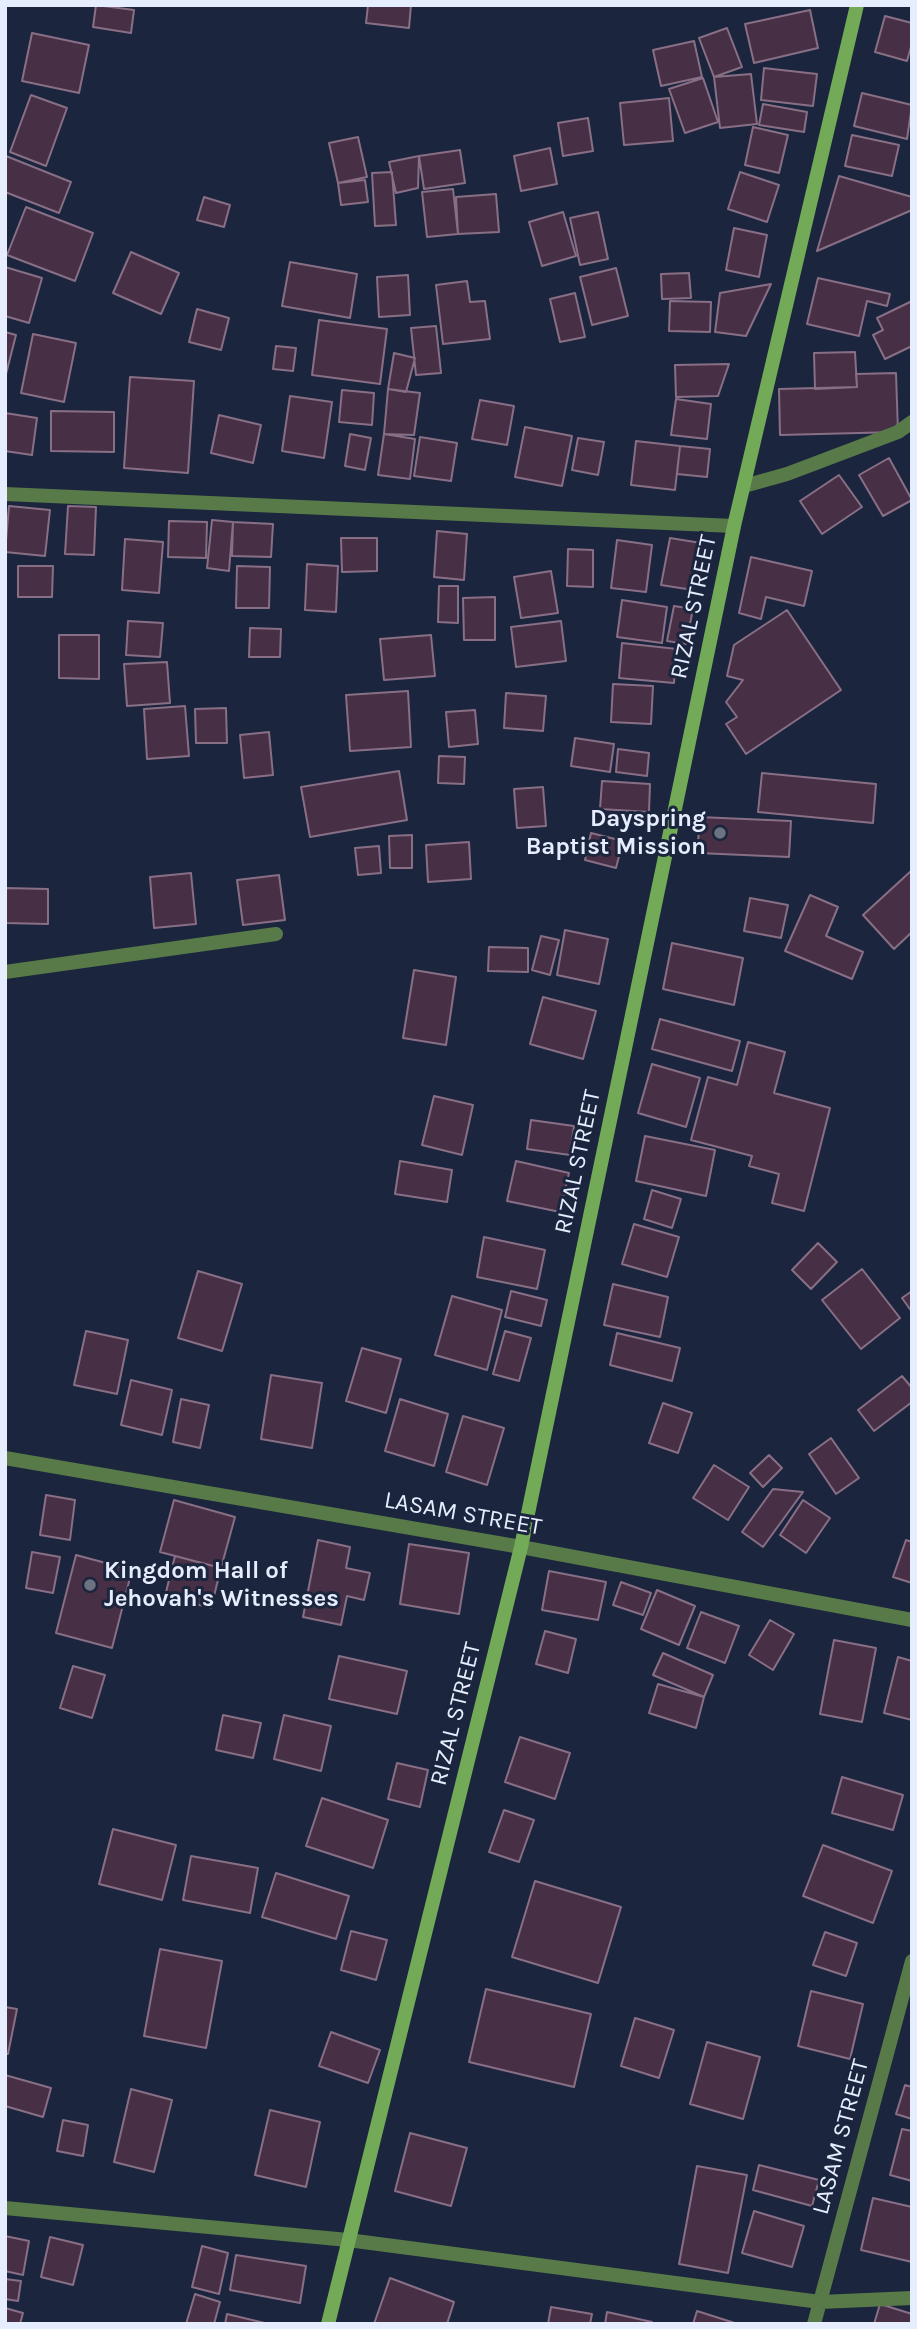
<!DOCTYPE html>
<html>
<head>
<meta charset="utf-8">
<style>
  body { margin:0 }
  #map { position:relative; width:917px; height:2329px; overflow:hidden; background:#1b253d; font-family:Karla,sans-serif }
  canvas { display:block }
  .frame { position:absolute; inset:0; border:7px solid #e6edfe; pointer-events:none }
</style>
</head>
<body>
<div id="map">
<canvas width="917" height="2329"></canvas>
<div class="frame"></div>
</div>
<script>
const context = document.querySelector('canvas').getContext('2d');
context.lineJoin = 'round';
function fillPath(path, color) { context.fillStyle = color; context.fill(path, 'evenodd'); }
function stroke(path, color, width, dash) { context.strokeStyle = color; context.lineWidth = width; context.lineCap = dash ? 'butt' : 'round'; context.setLineDash(dash || []); context.stroke(path); }
function write(font, color, halo, rows, align = 'center') {
  context.font = font + ' Karla,sans-serif'; context.lineWidth = 6; context.setLineDash([]); context.textBaseline = 'middle'; context.strokeStyle = halo; context.fillStyle = color; for (const [text, x, y, turn = 0] of rows) {
    context.save(); context.translate(x, y); context.rotate((+turn || 0) * Math.PI / 180); context.textAlign = isNaN(turn) ? turn : align; if (halo) context.strokeText(text, 0, 0); context.fillText(text, 0, 0); context.restore();
  }
}
const building = new Path2D(`
  M96,5l38,5 -3,23 -38,-6z
  M368,5h43l-2,23 -43,-5z
  M810,10l8,38 -64,15 -9,-39z
  M885,16l27,7v20l-5,18 -32,-9z
  M727,28l15,39 -28,10 -15,-39z
  M32,33l57,12 -10,48 -57,-12z
  M694,41l8,36 -41,9 -8,-36z
  M764,68l53,6 -4,32 -52,-6z
  M751,74l6,50 -37,4 -6,-51z
  M703,78l15,44 -33,11 -16,-44z
  M862,93l50,12 -5,34 -53,-13z
  M31,95l36,13 -21,58 -36,-14z
  M669,98l4,43 -49,4 -4,-42z
  M763,104l44,8 -3,20 -45,-7z
  M588,118l5,33 -30,5 -5,-33z
  M753,127l35,8 -9,38 -34,-8z
  M852,135l47,10 -7,31 -47,-10z
  M358,137l9,40 -29,6 -9,-40z
  M550,148l7,36 -36,7 -7,-35z
  M460,150l5,33 -41,6 -5,-33z
  M6,156l65,26 -12,31 -54,-21z
  M419,156l-1,32 -22,5 -7,-31z
  M392,172l4,53 -21,1 -3,-53z
  M740,172l39,13 -12,37 -39,-13z
  M839,176l73,21v13l-95,41z
  M365,180l3,22 -27,3 -3,-22z
  M453,189l5,45 -31,3 -5,-45z
  M496,194l3,38 -41,2 -2,-37z
  M204,197l26,8 -6,22 -27,-7z
  M26,207l67,26 -18,48 -68,-26z
  M563,212l13,44 -34,10 -13,-44z
  M598,212l10,47 -28,6 -10,-47z
  M734,228l33,7 -8,42 -33,-7z
  M131,252l48,21 -18,41 -48,-21z
  M290,262l67,12 -7,44 -68,-12z
  M5,267l37,11 -13,45 -24,-7z
  M616,268l12,48 -36,9 -12,-48z
  M689,273l2,25 -29,1 -1,-25z
  M408,275l2,40 -31,2 -2,-40z
  M818,278l72,16 -3,12 -20,-5 -8,35 -52,-12z
  M467,281l3,21 15,-1 5,38 -47,5 -7,-59z
  M771,284l-25,52 -31,-4 5,-39z
  M575,293l10,44 -25,5 -10,-43z
  M670,301l41,1 -1,30 -41,-1z
  M912,301v45l-27,13 -12,-24 10,-5 -6,-12z
  M197,309l32,9 -8,32 -32,-8z
  M319,320l68,9 -7,55 -68,-9z
  M436,326l5,47 -25,2 -5,-47z
  M5,332l11,3 -11,43z
  M33,334l43,9 -12,59 -43,-9z
  M276,346l20,2 -3,23 -20,-2z
  M855,352l2,35 -42,2 -1,-36z
  M394,353l21,5 -9,34 -18,-3z
  M729,364l-11,32 -42,1 -1,-32z
  M896,373l2,59 -118,3 -1,-46 78,-2 -1,-13z
  M130,377l64,4 -6,92 -64,-5z
  M388,389l32,4 -6,42 -30,-1z
  M342,390l32,3 -2,32 -33,-3z
  M290,396l42,6 -8,56 -42,-7z
  M676,399l35,5 -4,35 -36,-4z
  M480,400l34,6 -7,39 -35,-6z
  M51,411l63,1v40l-63,-1z
  M5,413l32,5 -5,37 -27,-4z
  M219,415l42,10 -8,38 -42,-10z
  M525,427l47,9 -10,50 -47,-9z
  M350,434l21,4 -6,32 -20,-4z
  M384,434l31,5 -5,40 -32,-4z
  M420,437l37,6 -6,38 -37,-5z
  M578,438l26,4 -6,33 -26,-5z
  M636,441l44,5 -5,44 -44,-5z
  M680,446l30,3 -3,28 -30,-3z
  M889,458l23,42 -29,16 -24,-41z
  M839,475l23,32 -40,27 -22,-33z
  M9,506l41,4 -5,46 -40,-4z
  M68,506l28,1 -2,48 -29,-1z
  M212,520l21,2 -4,49 -22,-3z
  M169,521l38,1 -1,36 -38,-1z
  M233,522l40,2 -2,33 -39,-1z
  M437,531l30,3 -3,46 -30,-3z
  M341,538h36v33l-35,1z
  M670,538l31,5 -8,47 -32,-5z
  M125,539l38,3 -4,51 -37,-3z
  M617,540l35,5 -6,47 -35,-4z
  M568,549l25,1v37l-26,-1z
  M751,557l61,14 -8,35 -38,-9 -5,22 -22,-6z
  M307,564l31,2 -2,46 -31,-2z
  M18,566h35l-1,31h-34z
  M237,566l33,1 -1,41h-33z
  M551,571l7,42 -37,5 -7,-41z
  M439,586h19v37l-20,-1z
  M495,597v43h-31l-1,-42z
  M622,600l45,7 -5,36 -45,-6z
  M674,606l19,3 -7,35 -19,-3z
  M787,610l54,80 -95,64 -20,-30 11,-7 -11,-15 17,-22 -16,-4 7,-31z
  M128,621l35,2 -3,34 -34,-2z
  M561,621l5,40 -50,6 -5,-40z
  M250,628l31,1 -1,28h-31z
  M59,635h40v44l-40,-1z
  M431,635l4,41 -51,4 -4,-41z
  M622,643l55,6 -3,34 -55,-5z
  M167,662l3,41 -43,3 -3,-42z
  M613,684l40,2 -2,38 -40,-2z
  M408,691l3,56 -61,4 -4,-56z
  M506,693l40,3 -3,35 -39,-3z
  M185,706l4,50 -42,3 -3,-50z
  M226,708l1,35h-31l-1,-34z
  M475,710l3,34 -29,3 -3,-35z
  M269,732l4,43 -29,3 -4,-43z
  M575,738l39,6 -4,28 -39,-6z
  M618,749l31,4 -2,23 -31,-4z
  M439,756l26,1 -1,27 -26,-1z
  M399,771l8,49 -97,17 -9,-50z
  M762,773l114,11 -3,39 -115,-11z
  M602,781l48,3 -1,28 -49,-3z
  M543,787l3,39 -29,2 -3,-39z
  M699,817l92,4 -2,36 -91,-4z
  M591,833l32,8 -7,27 -31,-8z
  M412,835v33h-22l-1,-32z
  M469,842l2,37 -43,3 -2,-37z
  M379,846l2,27 -23,2 -3,-27z
  M911,871l1,61 -18,17 -31,-34z
  M191,873l5,51 -42,4 -4,-51z
  M279,875l6,45 -42,5 -6,-45z
  M5,888l43,1v35l-43,-1z
  M810,895l28,12 -12,29 37,16 -11,27 -67,-28z
  M750,898l38,7 -7,33 -37,-7z
  M565,930l43,9 -9,45 -42,-9z
  M541,936l18,4 -9,35 -18,-5z
  M672,943l71,15 -9,47 -71,-16z
  M489,947l39,1v24l-40,-1z
  M414,970l42,7 -10,68 -43,-7z
  M543,997l53,14 -13,48 -53,-15z
  M660,1019l80,22 -8,30 -80,-22z
  M748,1042l37,10 -11,41 56,15 -26,103 -32,-8 7,-29 -30,-8 3,-10 -61,-16 17,-63 29,8z
  M652,1064l48,14 -14,49 -48,-14z
  M434,1096l39,9 -11,50 -40,-10z
  M531,1120l43,6 -4,29 -43,-6z
  M645,1136l70,14 -9,46 -70,-15z
  M400,1161l52,9 -5,32 -52,-8z
  M516,1161l53,12 -9,39 -53,-11z
  M652,1190l29,9 -9,29 -28,-9z
  M634,1224l45,13 -12,40 -45,-13z
  M484,1237l61,13 -8,39 -60,-12z
  M818,1243l19,19 -26,27 -19,-19z
  M862,1269l38,49 -39,31 -39,-49z
  M198,1271l44,13 -20,67 -44,-13z
  M613,1284l55,13 -8,40 -56,-12z
  M511,1291l36,9 -6,26 -36,-9z
  M912,1291v21l-10,-14z
  M452,1296l50,14 -15,60 -52,-15z
  M86,1331l42,9 -11,54 -43,-9z
  M505,1331l26,7 -12,43 -26,-7z
  M617,1333l63,15 -8,33 -62,-16z
  M362,1348l39,11 -15,54 -40,-12z
  M271,1375l51,8 -10,65 -51,-9z
  M902,1376l10,12v14l-38,29 -16,-21z
  M131,1380l41,10 -10,45 -41,-10z
  M181,1399l28,6 -9,43 -27,-6z
  M400,1399l48,15 -14,52 -49,-15z
  M663,1403l29,10 -14,40 -29,-10z
  M463,1416l41,12 -17,57 -41,-13z
  M831,1438l28,40 -23,16 -27,-40z
  M769,1455l13,13 -19,19 -13,-14z
  M714,1465l35,22 -21,33 -35,-22z
  M773,1489l30,3 -40,55 -21,-15z
  M46,1495l29,5 -5,40 -30,-5z
  M174,1500l61,17 -14,51 -61,-16z
  M803,1500l27,18 -24,35 -26,-18z
  M318,1540l32,7 -4,21 24,5 -6,27 -17,-4 -6,29 -38,-8z
  M906,1540l6,2v41l-19,-6z
  M409,1544l60,9 -10,61 -59,-10z
  M32,1552l28,5 -7,36 -27,-5z
  M76,1555l56,15 -20,78 -56,-15z
  M175,1556l46,12 -10,40 -46,-12z
  M549,1571l57,11 -8,38 -56,-10z
  M621,1582l30,11 -8,22 -30,-10z
  M657,1590l38,16 -16,39 -38,-16z
  M701,1612l38,14 -14,37 -38,-15z
  M770,1620l24,14 -21,36 -24,-15z
  M545,1631l31,8 -8,34 -32,-9z
  M834,1640l42,8 -14,74 -42,-8z
  M663,1653l50,22 -9,22 -51,-22z
  M339,1656l68,15 -10,43 -68,-15z
  M898,1657l14,4v59l-28,-7z
  M73,1666l32,9 -13,43 -32,-10z
  M658,1684l46,13 -8,31 -47,-15z
  M223,1715l38,8 -8,35 -37,-8z
  M284,1715l47,11 -10,45 -47,-12z
  M520,1737l50,16 -15,46 -50,-17z
  M397,1763l31,7 -8,37 -32,-8z
  M842,1777l61,18 -10,35 -61,-17z
  M322,1798l66,22 -15,48 -67,-22z
  M504,1810l30,10 -15,42 -30,-10z
  M113,1829l63,16 -14,55 -63,-16z
  M823,1845l69,26 -19,52 -70,-27z
  M191,1856l67,12 -8,45 -67,-13z
  M276,1873l73,23 -13,43 -74,-22z
  M535,1881l86,26 -23,76 -86,-26z
  M351,1931l36,9 -11,40 -35,-10z
  M825,1932l32,11 -11,33 -33,-11z
  M160,1949l62,12 -16,87 -62,-12z
  M486,1989l105,25 -17,73 -105,-25z
  M811,1991l52,13 -13,55 -52,-13z
  M5,2007l12,2 -9,45h-3z
  M635,2018l39,12 -15,48 -38,-12z
  M331,2032l49,18 -12,33 -49,-17z
  M707,2042l53,15 -17,62 -53,-15z
  M5,2075l46,13 -8,29 -38,-11z
  M905,2085l7,2v32l-16,-5z
  M131,2089l41,11 -18,72 -40,-10z
  M270,2110l50,12 -14,65 -51,-12z
  M63,2120l25,5 -5,31 -26,-5z
  M902,2129l10,2v50l-22,-6z
  M410,2133l57,15 -16,58 -56,-15z
  M759,2165l60,15 -7,26 -59,-16z
  M697,2166l50,9 -19,98 -49,-9z
  M873,2198l39,9v55l-51,-12z
  M754,2211l50,15 -12,41 -50,-14z
  M5,2236l24,5 -6,34 -18,-4z
  M50,2237l33,8 -10,40 -32,-8z
  M202,2246l26,7 -9,41 -27,-7z
  M236,2255l70,11 -6,37 -70,-13z
  M390,2278l64,24 -7,22h-73z
  M5,2279l16,2 -3,20 -13,-2z
  M195,2294l25,8 -6,22h-28z
  M880,2304l32,10v10h-38z
  M551,2307l41,7 -2,10h-42z
  M5,2308l18,5 -3,11h-15z
  M697,2311l41,13h-45z
  M607,2312l45,10 -1,2h-46z
  M227,2314l42,10h-44z`);
const street = new Path2D(`
  M744,486l43,-12 111,-42 14,-10
  M5,494l729,32
  M5,972l271,-38
  M5,1458l516,89 391,73
  M5,2208l343,32 472,62 92,-4
  M814,2324l98,-363`);
const secondary = new Path2D(`
  M328,2324l193,-777 213,-1021 123,-521`);
const markers = [
  [720,833,7,"#6b7280"],
  [90,1585,7,"#6b7280"]
];
const streetNames = [
  ["RIZAL STREET",694,607,-78],
  ["RIZAL STREET",578,1162,-78],
  ["LASAM STREET",463,1514,10],
  ["RIZAL STREET",456,1714,-76],
  ["LASAM STREET",841,2137,-75]
];
const poiNames = [
  ["Dayspring",706,819],
  ["Baptist Mission",706,847],
  ["Kingdom Hall of",104,1571,"left"],
  ["Jehovah's Witnesses",104,1599,"left"]
];
fillPath(building, '#473045');
stroke(building, '#886f86', 2);
stroke(street, '#577a48', 14);
stroke(secondary, '#72aa58', 14);
for (const [x, y, r, color] of markers) { const dot = new Path2D(); dot.arc(x, y, r, 0, 2 * Math.PI); context.fillStyle = color; context.fill(dot); stroke(dot, '#1b253d', 2.5); }
write('24px', '#e6edfe', '#1b253d', streetNames);
write('bold 24px', '#e6edfe', '#1b253d', poiNames, 'right');
</script>
</body>
</html>
